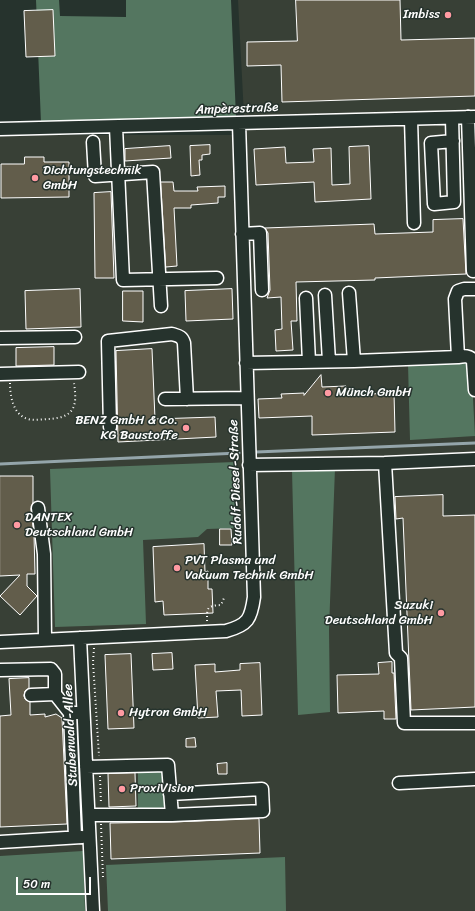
<!DOCTYPE html>
<html>
<head>
<meta charset="utf-8">
<style>
  body { margin:0 }
  #map { position:relative; width:475px; height:911px; overflow:hidden; background:#26332d; font-family:Sriracha,sans-serif }
  canvas { display:block }
  .scale { position:absolute; left:16px; top:877px; width:75px; height:18px; box-sizing:border-box; border:2px solid #fff; border-top:0; padding-left:5px; font-size:12px; line-height:14px; white-space:nowrap; color:#fff; -webkit-text-stroke:3px #26332d; paint-order:stroke }
</style>
</head>
<body>
<div id="map">
<canvas width="475" height="911"></canvas>
<div class="scale">50 m</div>
</div>
<script>
const context = document.querySelector('canvas').getContext('2d');
context.lineJoin = 'round';
function fillPath(path, color) { context.fillStyle = color; context.fill(path, 'evenodd'); }
function stroke(path, color, width, dash) { context.strokeStyle = color; context.lineWidth = width; context.lineCap = dash ? 'butt' : 'round'; context.setLineDash(dash || []); context.stroke(path); }
function write(font, color, halo, rows, align = 'center') {
  context.font = font + ' Sriracha,sans-serif'; context.lineWidth = 3; context.setLineDash([]); context.textBaseline = 'middle'; context.strokeStyle = halo; context.fillStyle = color; for (const [text, x, y, turn = 0] of rows) {
    context.save(); context.translate(x, y); context.rotate((+turn || 0) * Math.PI / 180); context.textAlign = isNaN(turn) ? turn : align; if (halo) context.strokeText(text, 0, 0); context.fillText(text, 0, 0); context.restore();
  }
}
const built = new Path2D(`
  M238,0h237v911h-475v-776h245z`);
const green = new Path2D(`
  M36,0h23l1,16 66,1v-17h105l5,117 -195,6z
  M471,361l4,75 -65,4 -2,-76z
  M235,462l2,66 -30,1 -9,8 -55,3 3,84 -91,3 -5,-158z
  M335,468l-6,161 1,83 -32,3 -6,-245z
  M138,770h21l5,4 1,31 -4,5h-23z
  M83,851l2,60h-85v-55z
  M285,857l1,54h-178l-2,-46z`);
const stream = new Path2D(`
  M256,452l219,-9
  M0,464l239,-11`);
const building = new Path2D(`
  M296,0h104l1,40 74,-2v58l-193,6 -1,-37 -34,1v-24l50,-1z
  M53,10l2,46 -29,1 -2,-46z
  M210,145v9l-8,1v5h-3l1,15 -9,1 -1,-30z
  M170,146l1,12 -46,3v-12z
  M369,146l2,53 -56,3 -1,-20 -58,3 -2,-36 31,-2 1,16 28,-1 -1,-13 18,-1 1,37 18,-1 -1,-37z
  M25,157h19v5h25v35l-68,1v-34h23z
  M161,182h12l1,9h24l-1,-4 28,-1v11h-7v6l-27,2v3h-17l3,58 -11,1z
  M111,192l3,86h-19l-1,-85z
  M463,219l3,55 -91,4v2l-79,2 1,39h-6l2,29 -17,1 -1,-21 7,-1 -1,-32 -14,1 3,-8 -2,-57 -3,-5 109,-4 1,10 58,-2v-12z
  M80,289l1,38 -55,2 -1,-38z
  M232,289l1,30 -47,2 -1,-30z
  M123,291h20v31l-20,-1z
  M54,347v18l-38,1v-18z
  M152,349l3,70 60,-2 1,20 -98,5 -2,-91z
  M321,375l1,12 24,-1v9l48,-2 1,39 -83,3v-19l-53,2 -1,-19 24,-1 -1,-4 23,-1v2z
  M0,476h33v26l-2,7 3,26 1,39h-8v12l10,10 -17,19 -20,-19 20,-21 -20,1z
  M443,495v21l32,-1v192l-64,3 -8,-192 -7,1 -1,-22z
  M220,529h11l1,16h-12z
  M204,544l1,28 3,-1v18h4l1,24 -49,2 -1,-14 -8,1 -2,-55z
  M172,653l1,16 -20,1 -1,-16z
  M131,654l3,74 -26,1 -3,-74z
  M392,662v11h2l2,46h-12v-8l-46,2 -1,-38 42,-1 -1,-11z
  M260,663l2,52 -20,1 -1,-26 -25,1 2,26 -20,1 -3,-53 20,-1v8l25,-2v-6z
  M29,678v10l-4,3 -1,5 1,3 5,3v13l15,-1v3l11,-3 6,4 5,106 -67,3v-111l11,-1 -2,-36z
  M195,738l1,9h-10v-8z
  M227,763v11h-9l-1,-10z
  M135,773l1,33 -27,1 -1,-33z
  M259,819l1,34 -149,6 -1,-36 62,-1z`);
const path = new Path2D(`
  M10,383c0,13 3,32 18,36 7,2 15,0 22,0 8,-1 17,-2 22,-9 5,-8 3,-19 2,-27
  M207,621c0,-14 0,-15 14,-16l3,-7
  M94,648l-1,14 6,94
  M100,776l1,28
  M101,824l2,54`);
const minor = new Path2D(`
  M468,117l5,154
  M452,118l2,84 -20,2 -3,-61 22,-2
  M411,119l3,104
  M116,127l7,153 94,-2
  M0,129l475,-12
  M93,142l2,34 58,-4 8,134
  M242,234l18,-1 2,57
  M349,293l5,68
  M325,295l4,66
  M306,298l3,64
  M0,338l75,-1
  M458,357c6,-1 12,-2 15,4l2,29
  M246,363l108,-2 104,-4 -3,-58 3,-8 6,-2h11
  M0,374l79,-2
  M165,399l82,-1
  M110,427l-2,-86 64,-7c6,2 10,2 12,9l3,56
  M475,459l-90,4 11,190 5,5 3,65h71
  M249,465l136,-2
  M38,508l6,46 1,86
  M80,638l13,273
  M0,642l226,-11c22,-6 25,-12 28,-34l-15,-474
  M0,670l51,-1 4,5v20l15,19h7
  M31,695l24,-1
  M70,713l5,124
  M86,767l82,-2 4,50h-83
  M399,783l76,-4
  M170,794l92,-5 1,22 -91,4
  M0,842l82,-5`);
const markers = [
  [448,15,4,"#ff9aa2"],
  [35,178,4,"#ff9aa2"],
  [328,393,4,"#ff9aa2"],
  [186,428,4,"#ff9aa2"],
  [17,525,4,"#ff9aa2"],
  [177,568,4,"#ff9aa2"],
  [441,613,4,"#ff9aa2"],
  [121,713,4,"#ff9aa2"],
  [122,789,4,"#ff9aa2"]
];
const poiNames = [
  ["Imbiss",440,15,"right"],
  ["Dichtungstechnik",43,171],
  ["GmbH",43,186],
  ["Münch GmbH",336,393],
  ["BENZ GmbH & Co.",178,421,"right"],
  ["KG Baustoffe",178,436,"right"],
  ["DANTEX",25,518],
  ["Deutschland GmbH",25,533],
  ["PVT Plasma und",185,561],
  ["Vakuum Technik GmbH",185,576],
  ["Suzuki",433,606,"right"],
  ["Deutschland GmbH",433,621,"right"],
  ["Hytron GmbH",129,713],
  ["ProxiVision",130,789]
];
const streetNames = [
  ["Ampèrestraße",237,109,-2],
  ["Rudolf-Diesel-Straße",236,482,-92],
  ["Stubenwald-Allee",71,735,-93]
];
fillPath(built, '#384036');
fillPath(green, '#547660');
stroke(stream, '#94a5aa', 3);
fillPath(building, '#625d4b');
stroke(building, '#fff', 1);
stroke(minor, '#fff', 15);
stroke(path, '#fff', 2, [1, 3]);
stroke(minor, '#26332d', 12);
for (const [x, y, r, color] of markers) { const dot = new Path2D(); dot.arc(x, y, r, 0, 2 * Math.PI); context.fillStyle = color; context.fill(dot); stroke(dot, '#26332d', 1.5); }
write('13px', '#fff', '#26332d', poiNames, 'left');
write('13px', '#fff', '#26332d', streetNames);
</script>
</body>
</html>
